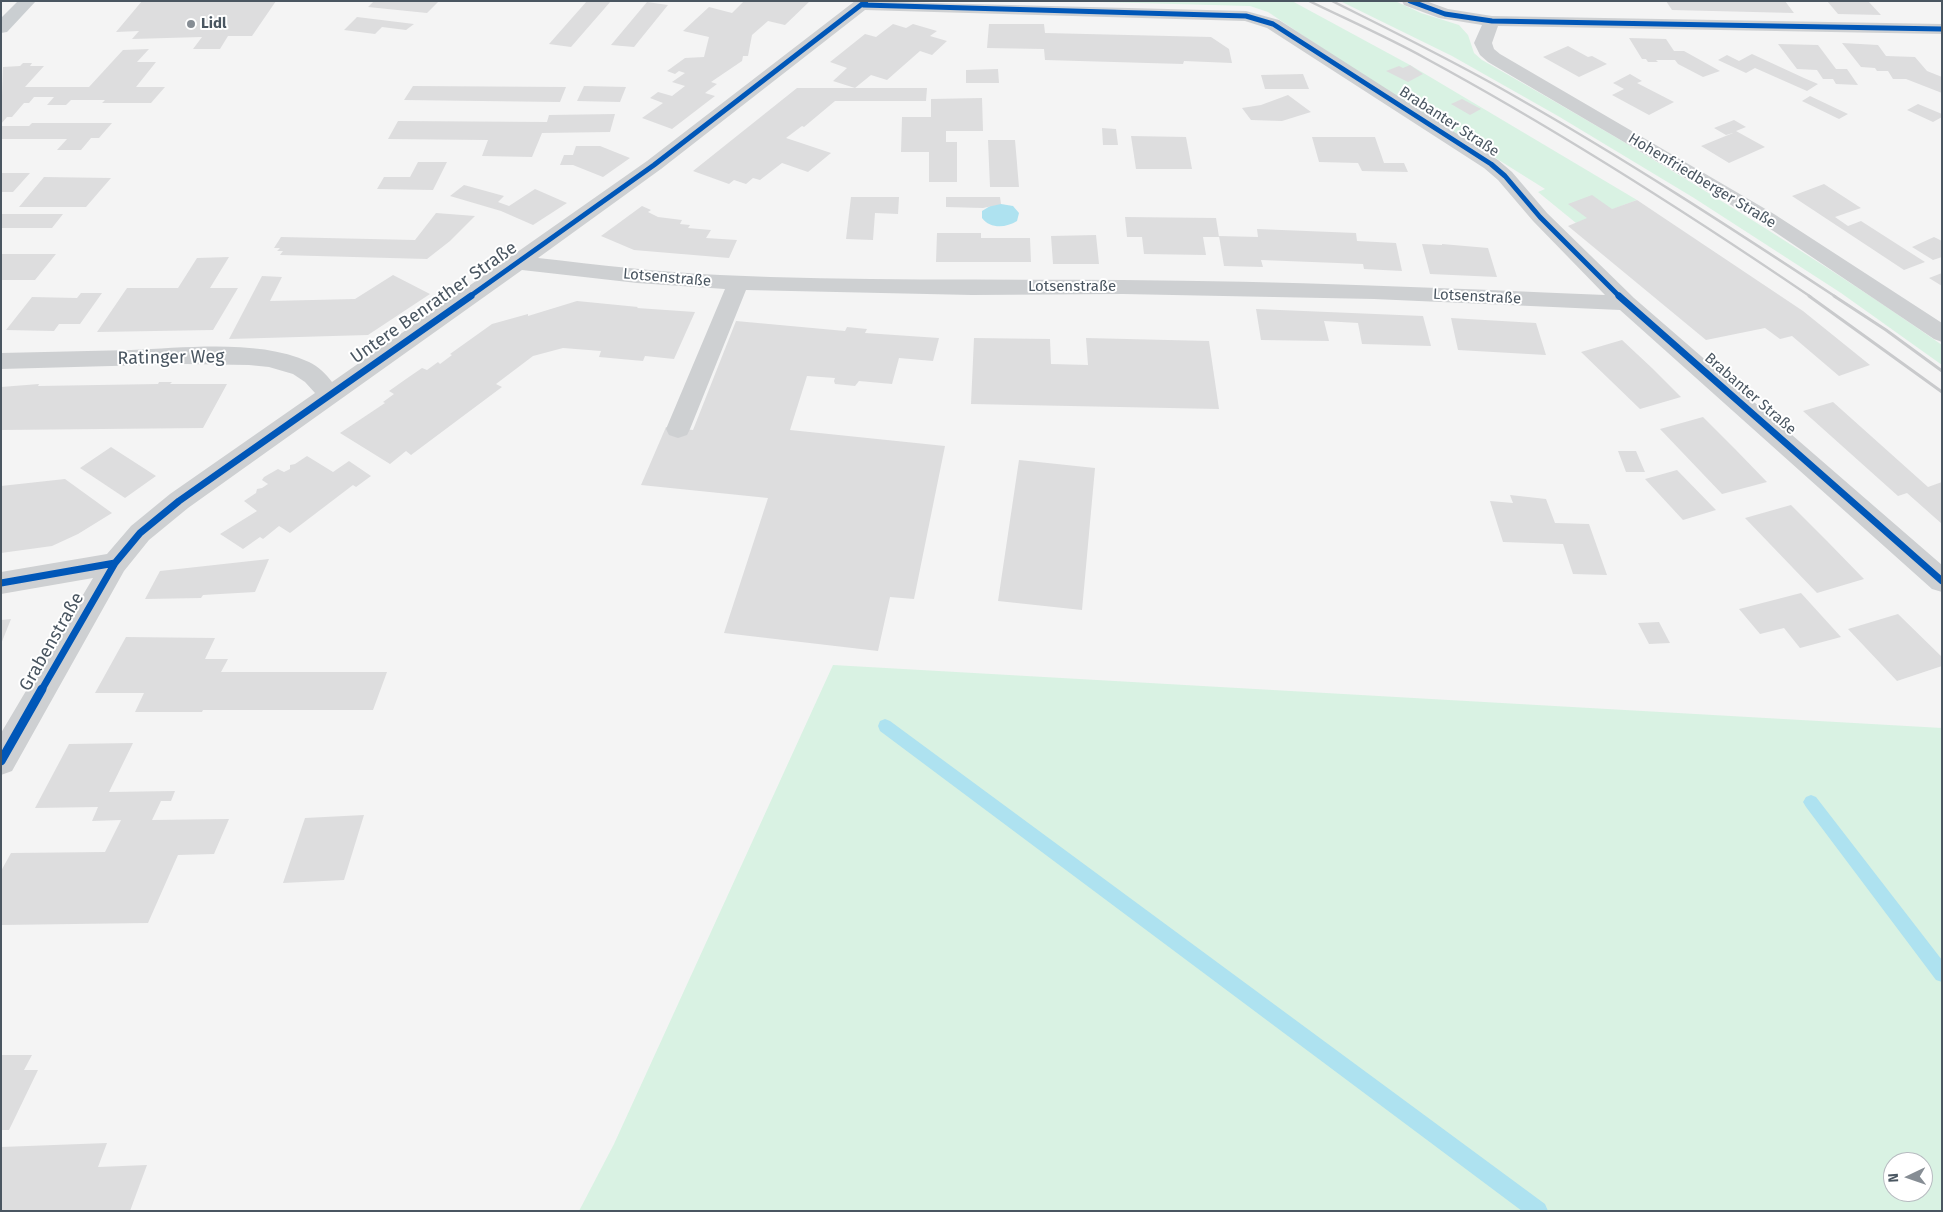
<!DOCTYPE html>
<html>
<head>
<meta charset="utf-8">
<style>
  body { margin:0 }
  #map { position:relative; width:1943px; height:1212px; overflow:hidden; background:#f4f4f4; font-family:"Fira Sans",sans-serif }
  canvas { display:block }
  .frame { position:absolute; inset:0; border:2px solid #4a5661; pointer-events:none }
  .north { position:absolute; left:1883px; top:1152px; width:50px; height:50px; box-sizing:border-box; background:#fff; border:1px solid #b7bbc0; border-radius:50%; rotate:267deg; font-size:14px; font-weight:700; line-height:20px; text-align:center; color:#4a5661 }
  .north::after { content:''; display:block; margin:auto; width:18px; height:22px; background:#868d94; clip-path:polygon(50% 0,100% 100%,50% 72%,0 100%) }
</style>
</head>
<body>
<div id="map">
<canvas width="1943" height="1212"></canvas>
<div class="frame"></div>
<div class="north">N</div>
</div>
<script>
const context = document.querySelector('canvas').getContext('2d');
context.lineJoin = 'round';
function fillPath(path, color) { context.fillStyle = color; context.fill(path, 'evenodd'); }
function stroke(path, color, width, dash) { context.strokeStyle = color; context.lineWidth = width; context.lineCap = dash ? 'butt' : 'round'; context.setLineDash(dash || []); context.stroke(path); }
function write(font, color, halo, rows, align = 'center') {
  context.font = font + ' "Fira Sans",sans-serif'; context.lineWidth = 4; context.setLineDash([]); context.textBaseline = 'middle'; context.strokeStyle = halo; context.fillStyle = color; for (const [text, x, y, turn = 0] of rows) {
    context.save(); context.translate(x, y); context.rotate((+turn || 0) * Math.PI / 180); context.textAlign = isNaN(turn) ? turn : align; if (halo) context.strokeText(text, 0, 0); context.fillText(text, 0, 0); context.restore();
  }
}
const green = new Path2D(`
  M1061,1h231l118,64 227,135 -61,23 -38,-31 7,-3 -198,-124 -79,-53 -18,-6z
  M1340,1h55l26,12 38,12 9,10 6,18 8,7c157,89 312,182 460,285v20l-101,-72 -147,-95 -136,-82 -106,-60z
  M833,665l1109,63v483h-1363l35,-67zM1893,1162h30v30h-30z`);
const water = new Path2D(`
  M995,203l18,3 6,7 -2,8c-11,7 -27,8 -35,-3v-7z`);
const stream = new Path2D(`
  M885,719l5,2 655,483 3,7h-26l-642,-480 -2,-5 2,-5z
  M1811,795l5,2 126,163v22l-6,-2 -130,-173 -3,-5 3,-5z`);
const building = new Path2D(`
  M142,1h134l-24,35h-24l-8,13h-27l9,-12 -70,2 7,-8 -23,1z
  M374,1h65l-12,12 -59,-6z
  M587,1h24l-40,46 -22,-3z
  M744,1h66l-25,24 -17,-4 -16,14 -4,21h-5l-1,5 -31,21 6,2 -12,9 10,3 -43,33 -30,-11 21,-15 -13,-5 8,-6 14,4 13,-10 -13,-4 13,-9 -6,-2 -4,3 -8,-3 18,-13 19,-1 5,-20 -26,-6 26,-24 23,6z
  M1666,1h119l9,12 -122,-3z
  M1827,1h41l13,14 -43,-1z
  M647,2l21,3 -34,42 -23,-2z
  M357,17l57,7 -8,6 -24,-3 -7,7 -31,-4z
  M893,24l13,4 7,-4 24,7 -7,5 17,5 -15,14 -12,-4 -33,29 -16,-5 -16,13 -22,-7 14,-13 -17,-6 35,-28 11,3z
  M989,24h55l1,9 166,4 18,12 3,14 -48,-2 -1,3 -138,-4 -1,-11 -57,-1z
  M1629,38l37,1 8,12h10l36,20 -17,6 -25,-13 -3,-4h-19l2,2h-10l-2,-3h-4z
  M1842,43l36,2 8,11 29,1 12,14 15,6v16l-36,-14h-13l-5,-8h-11l-2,-3 -14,-1z
  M1778,44l40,1 18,24h11l11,16 -22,-1 -3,-5h-10l-6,-9 -20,-1z
  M1568,46l20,11 4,-1 15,8 -28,13 -36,-20z
  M149,49l-12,13h19l-20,25h29l-14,16h-49l3,-3h-34l-5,5h-19l7,-8h-20l-5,6h-5l-12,14h-5l-6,7 2,-57 17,-1 3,-3h9l-2,3h14l-19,21h64l34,-37z
  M1752,54l52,24 14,6 -11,7 -52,-23 -9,5 -28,-13 9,-5 12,6z
  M1410,65l13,9 -15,8 -22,-11 13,-5 4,2z
  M998,69l1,14h-33v-13z
  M1303,74l6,15h-44l-4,-14z
  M1630,74l12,7 -5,2 37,19 -25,13 -37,-20 12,-6 -11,-6z
  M413,86l153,1 -6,15 -156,-2z
  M584,86l42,1 -6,15 -43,-1z
  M797,88h130l-1,13h-91l-31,26 -2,-1 -16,12 45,15 -23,19 -26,-9 -22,17 -7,-2 -7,6 -12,-4 -5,4 -36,-13z
  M1288,95l23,17 -29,9 -31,-1 -9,-12 19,-3z
  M1810,96l38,18 -9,5 -37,-18z
  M982,98l1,33h-37v11h11v40h-28v-30h-28l1,-35h29v-18z
  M1462,99l19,10 -11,6 -19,-11z
  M1918,104l24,10v3l-9,5 -26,-12z
  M615,114l-5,18 -68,1 -10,24 -50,-1 6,-16 -100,-1 10,-18 149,1 2,-7z
  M1734,120l12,7 -10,4 29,16 -36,16 -28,-17 32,-13 -7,2 -12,-7z
  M32,123h80l-13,15h-8l-10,12h-24l10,-11h-66v-13h28z
  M1102,128l14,1 2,16h-15z
  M1131,136l55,1 6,32h-56z
  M1312,137h63l9,26h20l4,9 -46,-1 -4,-8 -39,-1z
  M988,140h27l4,47h-29z
  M576,146h24l30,12 -27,19 -30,-12h-13l4,-10h9z
  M418,162h29l-14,28 -56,-1 7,-12h26z
  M1,173h29l-17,19h-12z
  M44,177l67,1 -25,29h-67z
  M1824,184l37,24 -26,9 13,9 13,-5 64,41 -21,8 -112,-74z
  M464,185l40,11 -6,6 11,4 26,-17 32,14 -34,22 -32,-14 -51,-15z
  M1592,195l20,14 25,-9 166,111 67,54 -31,11 -47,-40 -12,3 -15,-11 -59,12 -138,-114 19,-8 -19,-14z
  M851,197h48l-1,17 -23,-1 -2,27 -27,-1z
  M946,197h54l1,7 -18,4 -37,-1z
  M642,206l9,4 -3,2 10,5 24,3 -2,4 10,1 -2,3 23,2 -5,8 31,2 -8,18 -95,-8 -33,-14z
  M436,213l39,3 -25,25 -23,18 -147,-4 3,-4h-6l3,-3h-6l7,-11 134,3z
  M1,214h62l-11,14h-51z
  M1125,217l91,1 3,19h-16l3,18 -62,-1 -2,-17h-15z
  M1257,229l99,4 1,8 39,2 6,28 -38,-2 -1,-5 -102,-4 2,7 -39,-1 -5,-30 39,1z
  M937,233h44v5h49l1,24h-95z
  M1096,235l3,29h-46l-2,-28z
  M1934,237l8,4v16l-9,3 -21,-13z
  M1422,244l20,1v-1l46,4 9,29 -67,-3z
  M1,254h55l-21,26h-34z
  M229,257l-19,31h28l-25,42 -116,2 30,-44h51l19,-30z
  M1942,273v13l-13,-8z
  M393,275l37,19 -62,41 -139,4 33,-63 20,1 -12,24 85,-2z
  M81,293h21l-22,31h-21l-5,7 -48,-1 26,-33 45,1z
  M577,301l61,6 -1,1 58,4 -21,47 -29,-3 -2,5 -44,-4 2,-6 -38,-3 -30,8 -37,28 6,3 -91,68 -5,-4 -16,13 -50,-31 45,-30 -2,-1 11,-8 -5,-3 17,-12 16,-11 5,2 11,-8 2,2 12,-9 -2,-1 42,-30 36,-10v2z
  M1256,309l167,7 8,30 -69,-2 -4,-21 -34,-2 5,20 -68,-1z
  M1451,318l85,5 10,32 -88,-5z
  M736,321l109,10 2,-4 20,2 -2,4 74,5 -6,23 -34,-3 -7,26 -33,-3 -4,5 -20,-2 -1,-3 1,-3 -28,-2 -17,54 155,16 -31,153 -24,-2 -12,54 -154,-18 44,-135 -127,-13 25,-58 27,3z
  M974,338l76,1 1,25 37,1 -2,-27 123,3 10,68 -248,-5z
  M1622,340l30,28 29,29 -41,12 -59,-57z
  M159,382h13l-2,2h57l-24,44 -202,2v-43l38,-3 -1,2 120,-2z
  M1833,402l95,85 14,-5v42l-35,-31 -9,3 -95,-85z
  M1703,417l32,32 32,33 -45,12 -62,-65z
  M111,447l45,29 -31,22 -45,-30z
  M1618,451h18l9,21h-19z
  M307,456l26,16 16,-11 22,15 -15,11 -3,-2 -63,48 -11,-7 -16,13 -3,-2 -17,12 -23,-15 37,-23 -13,-10 12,-8 1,-4 5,-1 6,-4 -6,-4 2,-3 14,-8 6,3 6,-3v-4l5,-1z
  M1019,460l76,8 -13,142 -84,-9z
  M1677,470l39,40 -33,10 -38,-41z
  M65,479l47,34 -34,21 -26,12 -51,7v-67z
  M1510,495l36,4 9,24 34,1 18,51 -34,-1 -10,-30 -60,-2 -13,-41 23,2z
  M1791,505l36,36 37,38 -47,14 -72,-75z
  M269,559l-14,33 -52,3 -2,3 -56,1 15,-28z
  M1801,593l40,44 -41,11 -16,-20 -24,6 -21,-25z
  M1898,614l44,43v9l-45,15 -49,-52z
  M11,619l-10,25v-24z
  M1659,622l11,21 -21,1 -11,-21z
  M126,637l89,1 -10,21h23l-7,13h166l-14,38h-170l-1,2h-67l9,-19h-49z
  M133,743l-24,49 66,-1 -4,10h-10l-9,19 77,-1 -15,35 -36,1 -30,68 -147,2v-54l10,-18 94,-1 16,-32 -29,1 6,-14 -63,1 34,-64z
  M364,815l-20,65 -61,3 22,-65z
  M1,1055h31l-8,15h14l-29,60h-8z
  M107,1143l-9,24 49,-2 -17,46h-129v-64z`);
const minor = new Path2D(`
  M855,1l391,10 33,9 219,140 14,12 35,41 87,85 308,267v27l-10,-3 -312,-279 -246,-11 -251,-5 -151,1 -226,-5 -56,139 -3,6 -9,3 -9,-3 -3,-6 59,-140 -88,-6 -115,-13 -334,238 -39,32 -25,31 -112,200 -11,4v-42l92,-155 -92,16v-22l106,-18 24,-28 39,-32 145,-101 -10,-11 -12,-8 -24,-7 -20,-2 -64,-1 -184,5v-16c44,-1 87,-2 130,-3 55,-2 127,-11 178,12 9,4 17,12 23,20l315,-221zM865,10l380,11 22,7 217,140 14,12 35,41 72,74c-161,-7 -322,-14 -483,-15 -134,-1 -268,1 -402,-5 -61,-3 -121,-10 -182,-17l123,-89z
  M1402,1h24l22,8 44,7 450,8v10l-444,-8 -6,17 2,6 6,5 274,160 168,109v19l-8,-3 -174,-117 -272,-160 -8,-7 -6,-12 8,-18 -43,-7 -35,-13z`);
const major = new Path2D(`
  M18,1h18l-29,31 -6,1v-15z`);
const railFar1 = new Path2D(`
  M1309,1c39,19 78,36 116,57 133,72 261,154 386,239
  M1332,1c62,31 124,61 184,96 109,62 215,131 320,200`);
const rail = new Path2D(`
  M1809,296l133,96
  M1834,296l52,34 56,41`);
const cyclewayFar2 = new Path2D(`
  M1410,1l35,13 47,7 450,8
  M863,5l383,11 27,8 218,140 14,12 35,41 80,80
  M469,297l185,-132 212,-164`);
const cyclewayFar1 = new Path2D(`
  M1619,296l323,285
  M1,583l114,-20
  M41,691l74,-128 25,-30 39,-32 292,-205`);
const cycleway = new Path2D(`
  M1,761l41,-72`);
const markers = [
  [191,24,5,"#868d94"]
];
const farPoinames = [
  ["Lidl",201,24]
];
const farStreetnames = [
  ["Brabanter Straße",1449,122,33],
  ["Hohenfriedberger Straße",1702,181,31],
  ["Lotsenstraße",667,278,5],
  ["Lotsenstraße",1072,287],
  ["Lotsenstraße",1477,297,3],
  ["Brabanter Straße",1750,394,41]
];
const streetNames = [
  ["Untere Benrather Straße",434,303,-35],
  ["Ratinger Weg",171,358,-1],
  ["Grabenstraße",52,642,-60]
];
fillPath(green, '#d9f2e3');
fillPath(water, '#aee2f0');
fillPath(stream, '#aee2f0');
fillPath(building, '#ddddde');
fillPath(minor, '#ced0d2');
fillPath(major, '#caced1');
stroke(railFar1, '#c9cacc', 2.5);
stroke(rail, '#c9cacc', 3);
stroke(cyclewayFar2, '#0057b8', 5);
stroke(cyclewayFar1, '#0057b8', 7);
stroke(cycleway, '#0057b8', 9);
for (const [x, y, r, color] of markers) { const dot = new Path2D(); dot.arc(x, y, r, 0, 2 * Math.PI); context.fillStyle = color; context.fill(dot); stroke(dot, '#fff', 2); }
write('bold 15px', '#4a5661', '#fff', farPoinames, 'left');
write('15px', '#4a5661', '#fff', farStreetnames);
write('18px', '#4a5661', '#fff', streetNames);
</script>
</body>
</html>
